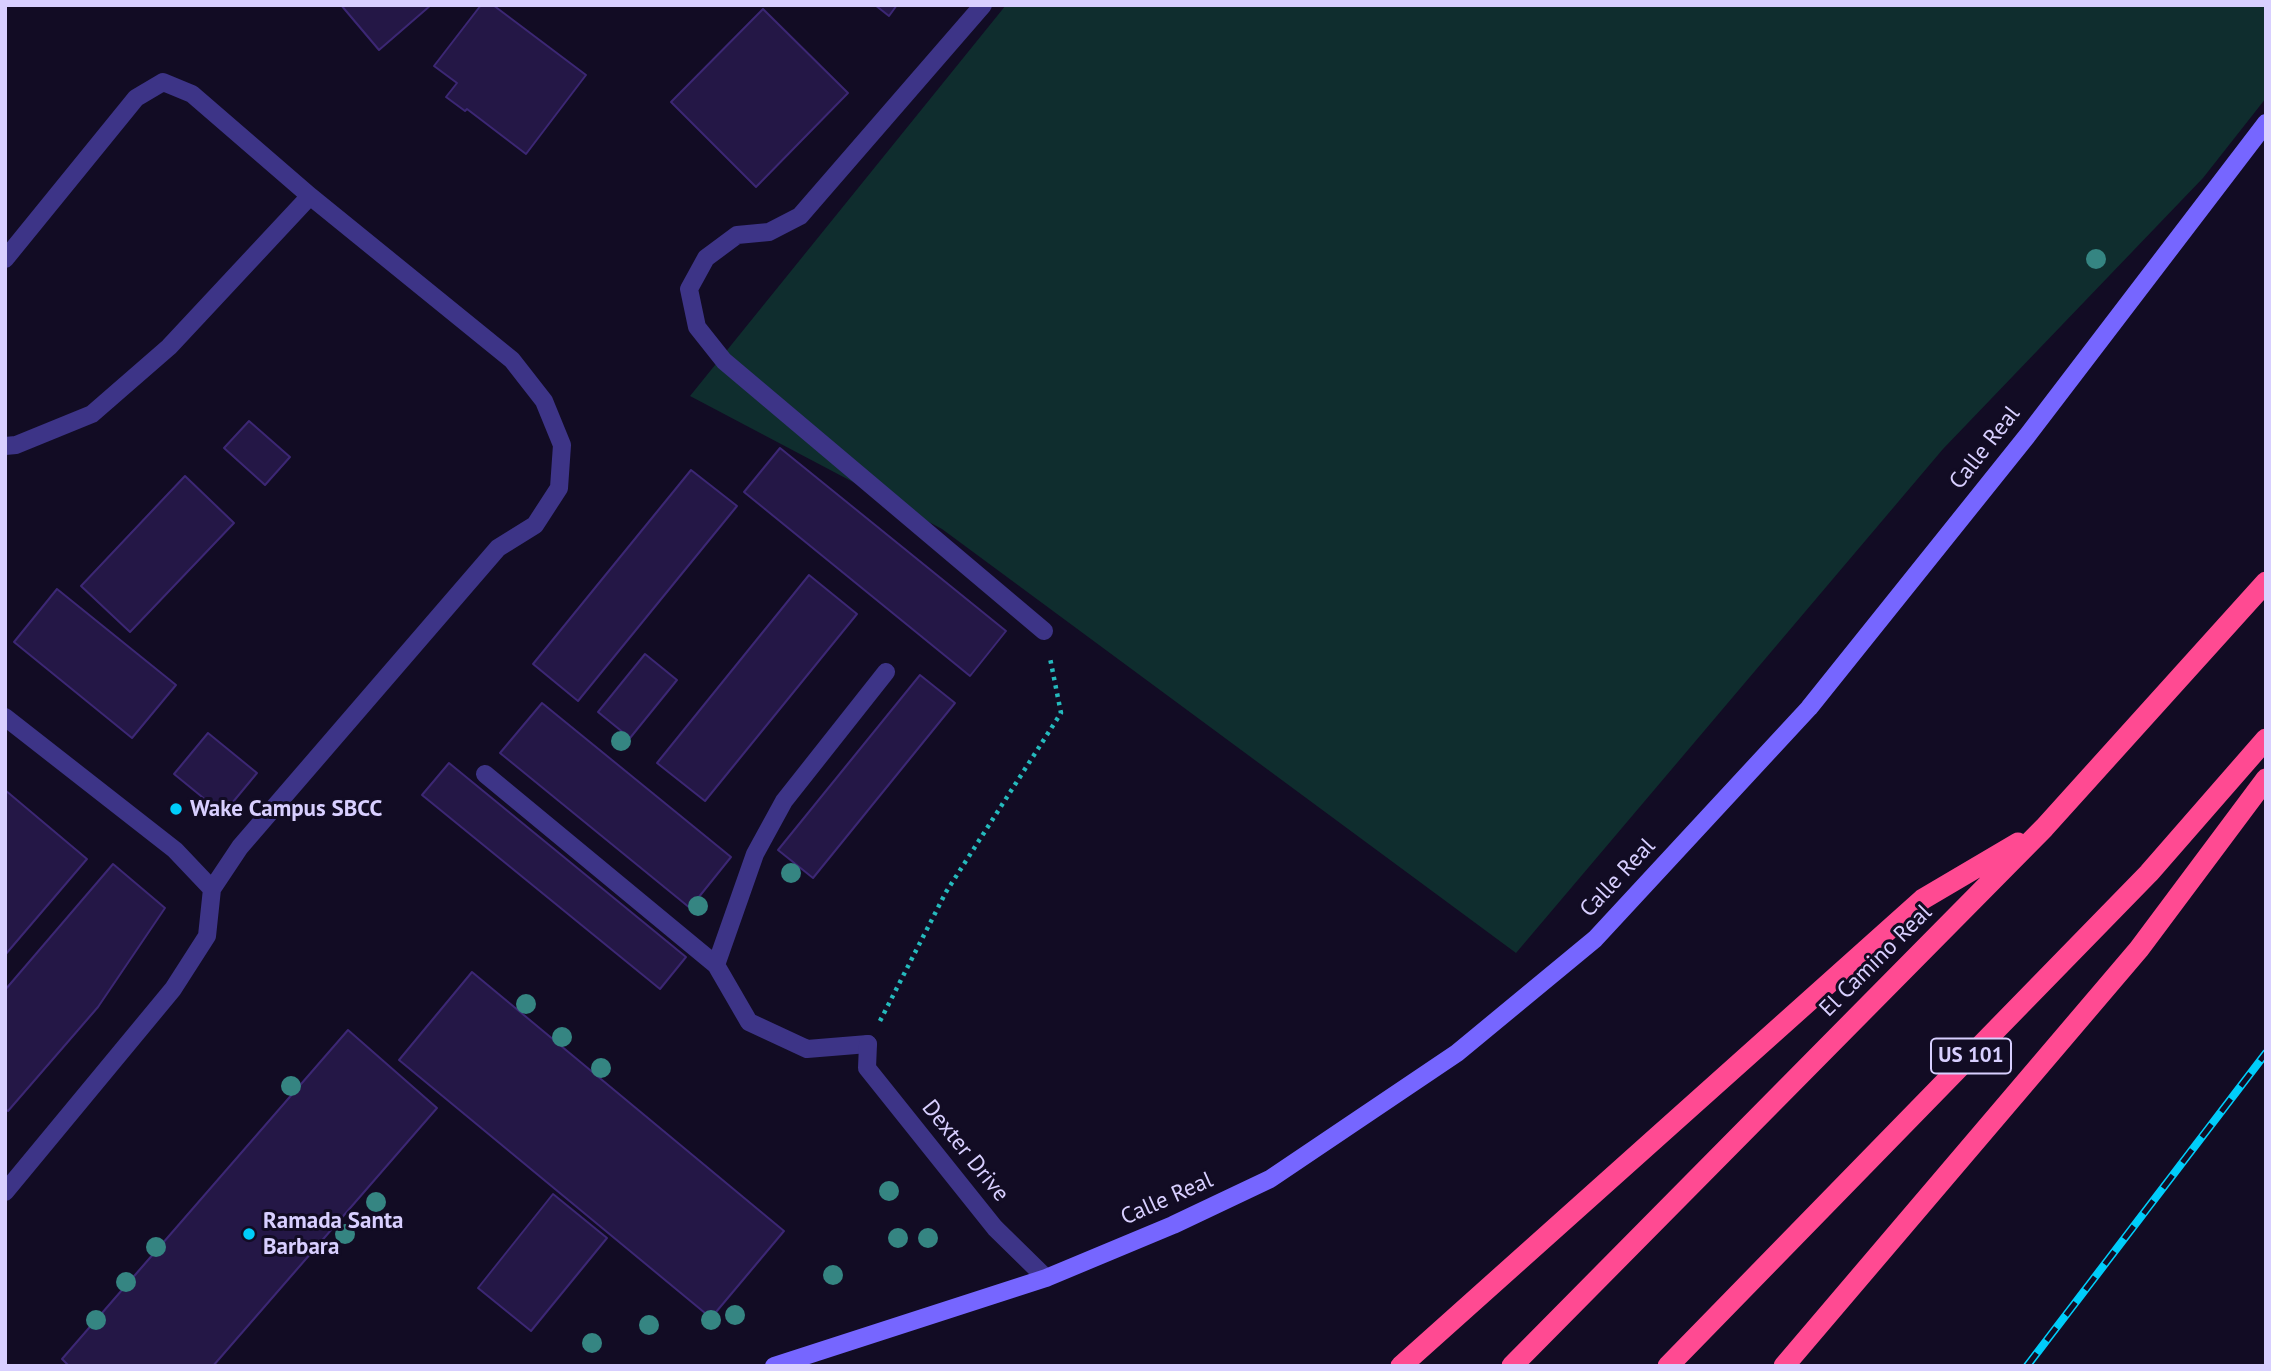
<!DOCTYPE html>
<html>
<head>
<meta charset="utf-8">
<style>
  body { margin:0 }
  #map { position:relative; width:2271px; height:1371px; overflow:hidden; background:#120c24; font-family:"PT Sans",sans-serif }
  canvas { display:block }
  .frame { position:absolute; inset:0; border:7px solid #d8cfff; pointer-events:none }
</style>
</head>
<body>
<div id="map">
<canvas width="2271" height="1371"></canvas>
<div class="frame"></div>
</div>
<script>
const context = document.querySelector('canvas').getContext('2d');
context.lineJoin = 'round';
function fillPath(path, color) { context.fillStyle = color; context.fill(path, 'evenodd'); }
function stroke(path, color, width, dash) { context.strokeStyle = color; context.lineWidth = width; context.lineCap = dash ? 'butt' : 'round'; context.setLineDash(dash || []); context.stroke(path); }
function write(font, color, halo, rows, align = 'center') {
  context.font = font + ' "PT Sans",sans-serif'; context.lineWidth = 6; context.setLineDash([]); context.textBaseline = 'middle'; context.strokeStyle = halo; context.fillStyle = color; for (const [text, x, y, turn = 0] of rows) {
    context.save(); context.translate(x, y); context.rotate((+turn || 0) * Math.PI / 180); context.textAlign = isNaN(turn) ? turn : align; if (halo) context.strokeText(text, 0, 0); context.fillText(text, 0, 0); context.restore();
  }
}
const green = new Path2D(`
  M1006,5h1260v93l-63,80 -260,271 -427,504 -574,-424 -252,-133z`);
const building = new Path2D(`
  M341,5h90l-52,45z
  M481,5h12l93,70 -60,79 -59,-45 -2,2 -19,-14 11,-14 -23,-17z
  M875,5h22l-8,11z
  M763,9l85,84 -92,94 -85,-85z
  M249,421l41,36 -25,28 -41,-37z
  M780,448l226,183 -36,45 -226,-184z
  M691,470l46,36 -159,195 -45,-37z
  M185,476l49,47 -104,109 -49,-46z
  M809,575l48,39 -152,187 -48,-38z
  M57,589l119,96 -44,53 -118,-96z
  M645,654l32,26 -47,58 -32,-26z
  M920,675l35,28 -142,175 -35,-28z
  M542,703l189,154 -41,51 -190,-155z
  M208,733l49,40 -34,41 -49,-40z
  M449,763l237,194 -26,32 -238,-194z
  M5,790l82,69 -82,96z
  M113,864l52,44 -67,99 -90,104 -3,-2v-119z
  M472,972l312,259 -73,87 -312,-258z
  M348,1030l89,78 -224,258h-144l-7,-7z
  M553,1194l54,44 -76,93 -53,-43z`);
const path = new Path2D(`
  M880,1021l66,-129 115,-179 -11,-55`);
const lane = new Path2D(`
  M983,5l-183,211 -31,16 -32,3 -31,23 -17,31 8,38 27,34 320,270
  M5,259l131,-161 27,-16 29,12 118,102
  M5,446l11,-1 76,-31 77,-67 141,-151 202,164 32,41 18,44 -3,43 -24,37 -37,23 -258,299 -28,42
  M5,717l170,133 37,39 -5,47 -34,53 -168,203
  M485,774l231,191
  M868,1044l-61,5 -58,-27 -33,-57 39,-111 29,-53 102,-129`);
const street = new Path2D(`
  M868,1044l-1,24 128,160 51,50`);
const secondary = new Path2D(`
  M774,1366l272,-88 127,-53 97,-46 187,-126 138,-114 214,-231 218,-272 239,-313`);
const highway = new Path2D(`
  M1401,1366l522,-467 95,-56
  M1512,1366l532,-538 222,-246
  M1668,1366l481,-493 117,-134
  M1784,1366l355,-417 127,-170`);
const rail = new Path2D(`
  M2027,1366l239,-313`);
const trees = [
  [2096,259],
  [621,741],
  [791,873],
  [698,906],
  [526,1004],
  [562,1037],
  [601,1068],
  [291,1086],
  [889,1191],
  [376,1202],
  [345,1234],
  [898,1238],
  [928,1238],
  [156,1247],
  [833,1275],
  [126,1282],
  [735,1315],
  [96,1320],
  [711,1320],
  [649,1325],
  [592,1343]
];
const markers = [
  [176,809,7,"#00cdfa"],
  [249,1234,7,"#00cdfa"]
];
const shields = [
  [1971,1056,80]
];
const shieldNames = [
  ["US 101",1971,1056]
];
const streetNames = [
  ["Calle Real",1985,448,-52],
  ["Calle Real",1618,878,-47],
  ["El Camino Real",1876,961,-45],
  ["Dexter Drive",965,1151,51],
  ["Calle Real",1167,1199,-24]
];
const poiNames = [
  ["Wake Campus SBCC",190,809],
  ["Ramada Santa",263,1221],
  ["Barbara",263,1247]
];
fillPath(green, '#0f2d2e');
fillPath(building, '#241746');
stroke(building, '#3c2774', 2);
stroke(path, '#25babd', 4.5, [3.5, 5]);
stroke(lane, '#3d3487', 18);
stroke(street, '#3d3487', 18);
stroke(secondary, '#7666ff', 18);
stroke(highway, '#ff4a92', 21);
stroke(rail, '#00cdfa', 8);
stroke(rail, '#120c24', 5, [16]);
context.fillStyle = '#358582';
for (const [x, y] of trees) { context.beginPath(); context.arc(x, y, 10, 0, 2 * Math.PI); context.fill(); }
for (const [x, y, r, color] of markers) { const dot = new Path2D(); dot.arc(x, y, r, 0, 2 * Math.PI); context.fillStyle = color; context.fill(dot); stroke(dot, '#120c24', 2.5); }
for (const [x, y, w] of shields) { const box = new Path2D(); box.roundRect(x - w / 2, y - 17.5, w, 35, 5); context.fillStyle = '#120c24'; context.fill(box); stroke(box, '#d8cfff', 2); }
write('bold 21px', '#d8cfff', null, shieldNames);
write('23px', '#d8cfff', '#120c24', streetNames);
write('bold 23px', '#d8cfff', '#120c24', poiNames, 'left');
</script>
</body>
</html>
